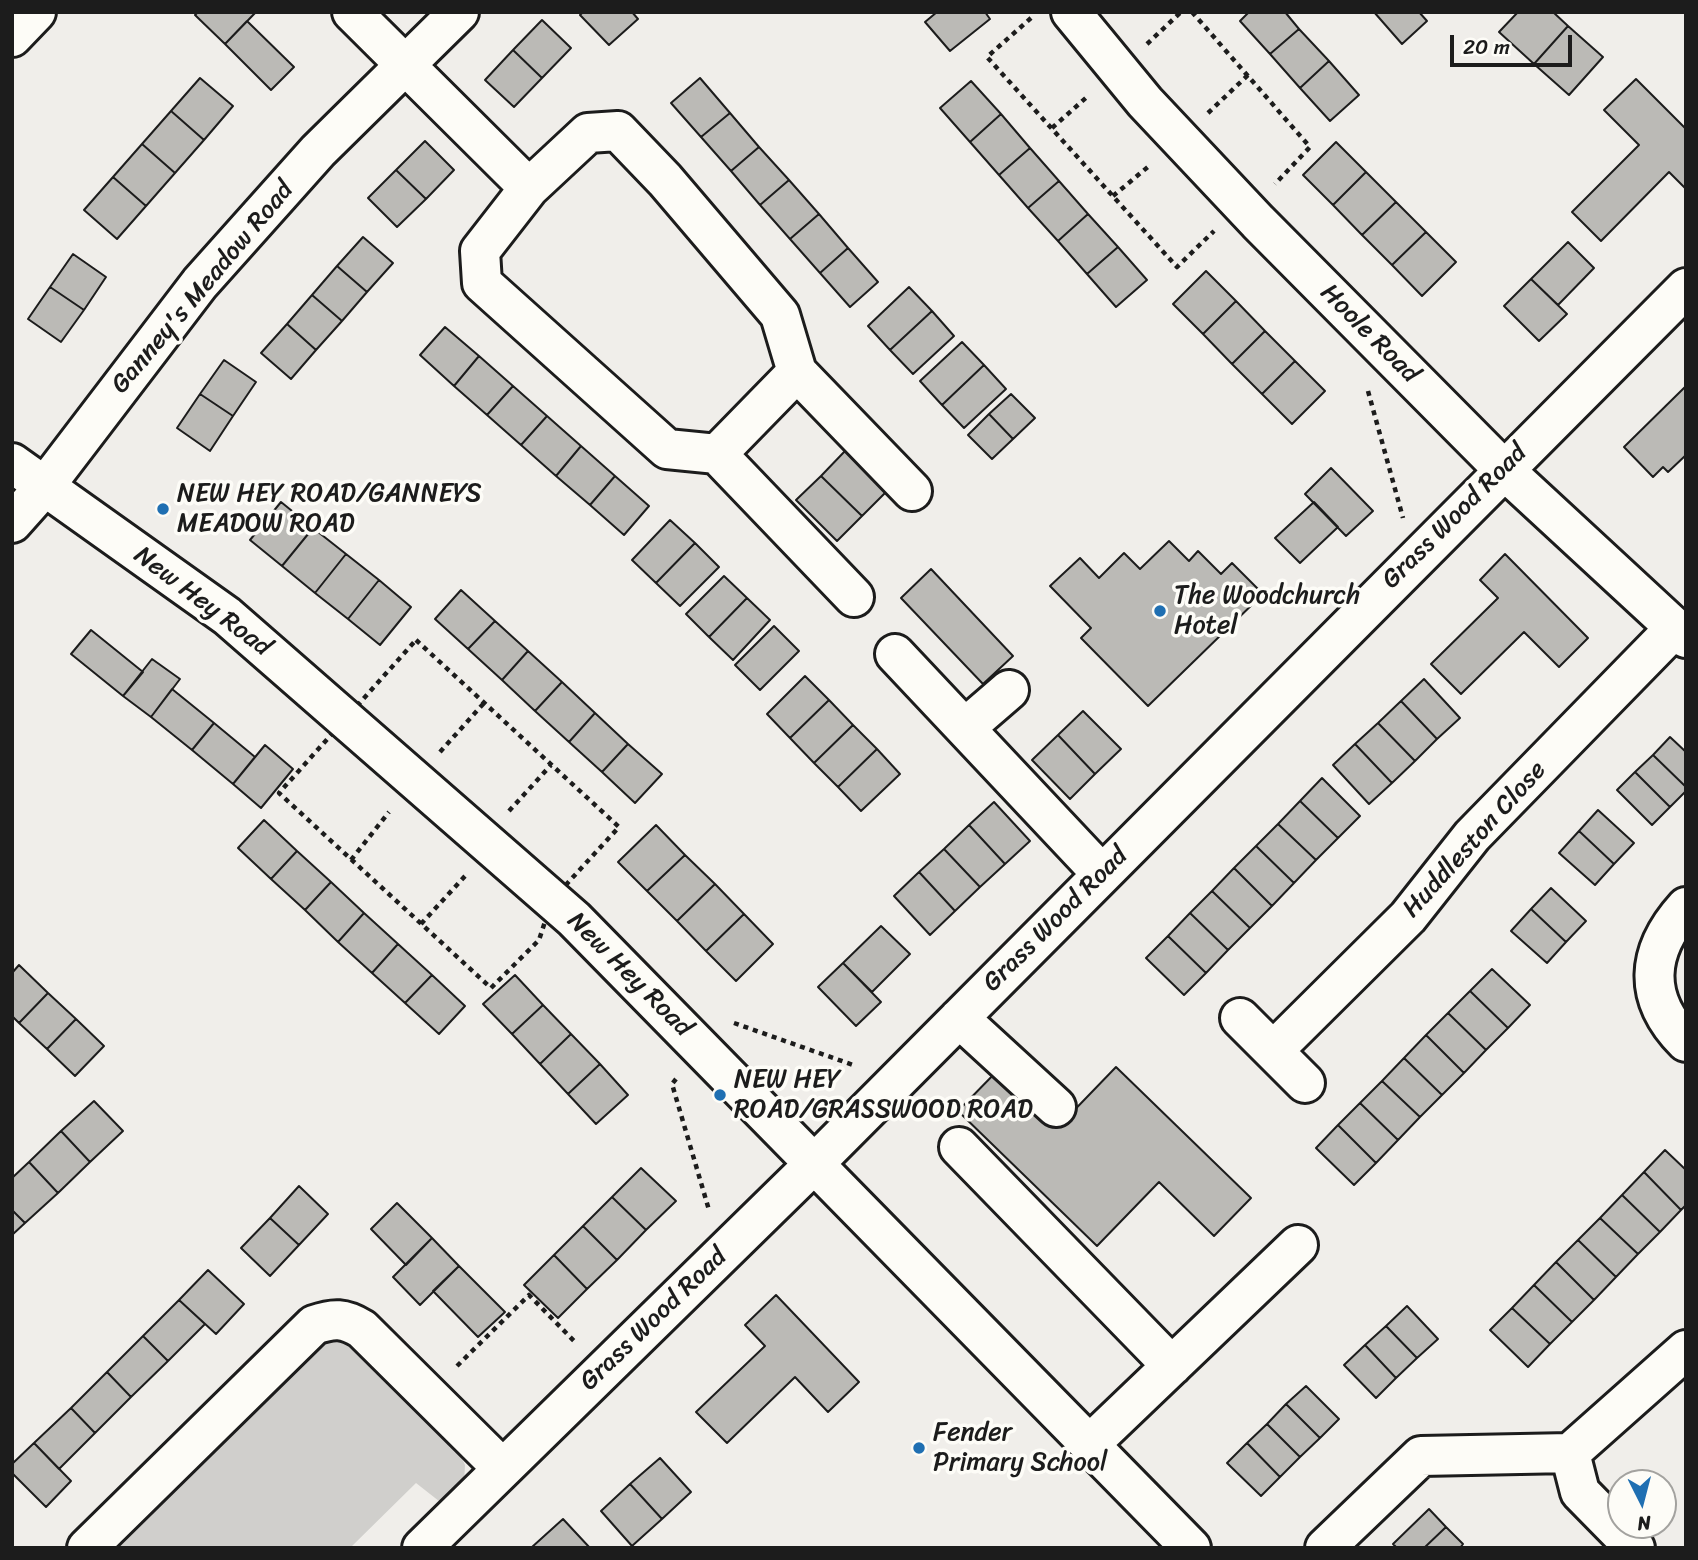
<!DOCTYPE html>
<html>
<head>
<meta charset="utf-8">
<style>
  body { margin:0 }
  #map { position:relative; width:1698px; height:1560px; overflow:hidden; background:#f0eeea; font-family:Sriracha,sans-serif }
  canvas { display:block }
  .frame { position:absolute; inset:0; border:14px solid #1c1c1c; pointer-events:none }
  .north { position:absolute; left:1607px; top:1469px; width:70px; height:70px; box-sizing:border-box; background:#fdfcf7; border:2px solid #a3a29f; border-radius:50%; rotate:174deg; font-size:19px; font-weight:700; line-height:28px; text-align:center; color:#1c1c1c }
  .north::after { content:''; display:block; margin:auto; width:24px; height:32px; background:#1f6fb2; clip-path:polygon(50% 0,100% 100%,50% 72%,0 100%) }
  .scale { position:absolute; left:1450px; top:35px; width:122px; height:32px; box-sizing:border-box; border:4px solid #1c1c1c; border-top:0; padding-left:9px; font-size:21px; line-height:24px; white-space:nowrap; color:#1c1c1c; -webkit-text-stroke:5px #fdfcf7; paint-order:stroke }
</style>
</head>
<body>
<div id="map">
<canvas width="1698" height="1560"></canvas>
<div class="frame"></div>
<div class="north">N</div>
<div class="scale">20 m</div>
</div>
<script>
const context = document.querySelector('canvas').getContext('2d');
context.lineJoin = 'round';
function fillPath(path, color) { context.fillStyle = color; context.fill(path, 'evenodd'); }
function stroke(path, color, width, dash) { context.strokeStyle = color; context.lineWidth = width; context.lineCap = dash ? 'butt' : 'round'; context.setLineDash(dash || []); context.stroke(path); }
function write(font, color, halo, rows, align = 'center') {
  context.font = font + ' Sriracha,sans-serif'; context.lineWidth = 7; context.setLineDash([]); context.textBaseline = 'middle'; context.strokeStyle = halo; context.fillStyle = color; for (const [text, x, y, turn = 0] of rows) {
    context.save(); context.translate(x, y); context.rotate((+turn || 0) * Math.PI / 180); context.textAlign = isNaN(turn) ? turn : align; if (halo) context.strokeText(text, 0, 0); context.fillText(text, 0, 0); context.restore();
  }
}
const green = new Path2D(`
  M339,1339l17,11 103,102 6,13 -1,19 -20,21 -28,-22 -66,65h-237l209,-208z`);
const building = new Path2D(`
  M198,12h58l-31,32 -30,-29z
  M583,12h49l6,7 -29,26 -29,-30z
  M937,12h48l5,7 -40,32 -25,-29z
  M1249,12h36l14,17 -29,25 -30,-33z
  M1374,12h45l8,9 -25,23z
  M1518,12h35l15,14 -34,38 -35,-32z
  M542,20l29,28 -29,30 -29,-28z
  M247,21l47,46 -23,23 -46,-46z
  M1568,26l35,31 -34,38 -35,-31z
  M1299,29l30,32 -29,27 -30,-34z
  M513,50l29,28 -28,29 -29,-27z
  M1329,61l30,34 -29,26 -30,-33z
  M200,78l33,28 -29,34 -33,-29z
  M700,78l30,35 -29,24 -30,-34z
  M1636,79l50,50v60l-17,-17 -68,69 -29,-29 67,-67 -35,-35z
  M971,81l30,33 -31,28 -30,-34z
  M171,111l33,29 -29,33 -33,-29z
  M730,113l29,34 -28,24 -30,-34z
  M1001,114l29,34 -31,27 -29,-33z
  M425,141l29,29 -28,29 -30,-29z
  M1336,142l30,30 -33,33 -30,-30z
  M142,144l33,29 -29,33 -33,-29z
  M759,147l30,33 -29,25 -29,-34z
  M1030,148l29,33 -31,27 -29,-33z
  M396,170l30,29 -29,28 -29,-29z
  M1366,172l30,30 -34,33 -29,-30z
  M113,177l33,29 -29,33 -33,-29z
  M789,180l30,34 -29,25 -30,-34z
  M1059,181l29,33 -30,27 -30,-33z
  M1396,202l30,30 -34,33 -30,-30z
  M819,214l29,34 -28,25 -30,-34z
  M1088,214l30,33 -31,27 -29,-33z
  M1426,232l30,30 -34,34 -30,-31z
  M363,237l30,26 -26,29 -30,-26z
  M1568,242l26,26 -36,37 -27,-26z
  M1118,247l29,33 -31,27 -29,-33z
  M848,248l30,34 -28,25 -30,-34z
  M73,254l33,23 -22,33 -34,-23z
  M337,266l30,26 -25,29 -30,-26z
  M1206,271l30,30 -33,33 -30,-30z
  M1531,279l36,35 -28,27 -35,-35z
  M50,287l34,23 -23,32 -33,-23z
  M909,287l23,24 -42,39 -22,-24z
  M312,295l30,26 -26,29 -29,-26z
  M1236,301l29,30 -33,33 -29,-30z
  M932,311l22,25 -41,38 -23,-24z
  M287,324l29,26 -25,29 -30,-26z
  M445,327l34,29 -25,30 -34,-31z
  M1265,331l30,30 -33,33 -30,-30z
  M962,342l22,23 -42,40 -22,-24z
  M479,356l34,30 -26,29 -33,-29z
  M224,360l32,22 -23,34 -33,-22z
  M1295,361l30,30 -33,33 -30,-30z
  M984,365l22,24 -42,39 -22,-23z
  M513,386l34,30 -26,29 -34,-30z
  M1686,386v69l-18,17 -5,-5 -10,10 -29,-30z
  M200,394l33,22 -23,35 -33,-23z
  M1011,394l24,24 -22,21 -24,-25z
  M989,414l24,25 -21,20 -24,-24z
  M547,416l34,30 -25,30 -35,-31z
  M581,446l34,30 -25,29 -34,-29z
  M845,451l41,41 -24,24 -41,-40z
  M1331,468l42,43 -27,25 -41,-42z
  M615,476l34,30 -25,29 -34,-30z
  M821,476l41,40 -25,25 -41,-41z
  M281,502l32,26 -31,38 -32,-26z
  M1314,502l24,25 -38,36 -25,-25z
  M670,520l25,23 -39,40 -24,-23z
  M313,528l33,26 -31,39 -33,-27z
  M1169,541l20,20 9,-10 23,23 11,-11 31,31 -115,112 -67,-68 10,-10 -41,-42 30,-28 19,20 25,-25 16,16z
  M695,543l24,24 -39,39 -24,-23z
  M346,554l33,26 -31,39 -33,-26z
  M1505,554l83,84 -29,29 -35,-35 -63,62 -30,-30 67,-66 -18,-18z
  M931,569l82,87 -30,28 -82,-86z
  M724,576l23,22 -38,39 -23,-23z
  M379,580l32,27 -31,38 -32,-26z
  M461,590l34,31 -27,28 -33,-30z
  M747,598l23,22 -37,40 -24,-23z
  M495,621l33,30 -26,29 -34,-31z
  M774,626l25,25 -39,39 -25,-25z
  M91,630l52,42 -20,24 -52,-42z
  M528,651l34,31 -27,29 -33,-31z
  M152,659l28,20 -29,38 -28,-21z
  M805,676l24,24 -39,38 -23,-24z
  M1424,679l36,39 -23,21 -36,-38z
  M562,682l33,31 -26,29 -34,-31z
  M172,689l42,34 -22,27 -41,-33z
  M829,700l24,25 -39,38 -24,-25z
  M1401,701l36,38 -22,22 -37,-38z
  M1083,711l38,38 -26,25 -37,-39z
  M595,713l33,31 -26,28 -33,-30z
  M214,723l41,34 -22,27 -41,-34z
  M1378,723l37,38 -23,22 -37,-39z
  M853,725l24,24 -39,38 -24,-24z
  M1058,735l37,39 -25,25 -38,-39z
  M1670,737l16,15v35l-33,-32z
  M628,744l34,30 -27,29 -33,-31z
  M1355,744l37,39 -23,21 -36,-39z
  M265,745l28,24 -32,39 -28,-24z
  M877,749l23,25 -39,37 -23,-24z
  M1653,755l33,32v4l-16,16 -35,-35z
  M1635,772l35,35 -18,18 -35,-35z
  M1322,778l38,38 -22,22 -38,-37z
  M1300,801l38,37 -22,22 -38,-36z
  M994,802l36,39 -25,23 -36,-39z
  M1598,810l36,33 -20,21 -35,-33z
  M264,820l33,31 -26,28 -33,-31z
  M1278,824l38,36 -22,23 -38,-37z
  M656,825l29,30 -38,36 -29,-29z
  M969,825l36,39 -25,23 -36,-38z
  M1579,831l35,33 -19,21 -36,-32z
  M1256,846l38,37 -22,23 -38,-38z
  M944,849l36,38 -25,24 -36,-39z
  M297,851l34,31 -26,28 -34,-31z
  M685,855l30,29 -38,37 -30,-30z
  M1234,868l38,38 -22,22 -38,-37z
  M919,872l36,39 -25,24 -36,-39z
  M331,882l33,31 -26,29 -33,-32z
  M715,884l29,30 -38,37 -29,-30z
  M1551,888l35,33 -20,21 -35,-33z
  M1212,891l38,37 -22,22 -38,-37z
  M1531,909l35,33 -19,21 -36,-32z
  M364,913l34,31 -26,29 -34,-31z
  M1190,913l38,37 -22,23 -38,-37z
  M744,914l29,30 -37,37 -30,-30z
  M881,926l29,28 -38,38 -29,-29z
  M1168,936l38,37 -22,22 -38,-37z
  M398,944l34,31 -27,28 -33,-30z
  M843,963l38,39 -25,24 -38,-39z
  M19,965l29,28 -29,30 -7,-7v-43z
  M1492,969l38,36 -22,23 -38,-37z
  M432,975l33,31 -26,28 -34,-31z
  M515,975l28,30 -31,29 -29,-30z
  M1470,991l38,37 -22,22 -38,-37z
  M48,993l28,26 -29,30 -28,-26z
  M543,1005l28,29 -31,30 -28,-30z
  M1448,1013l38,37 -22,23 -38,-38z
  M76,1019l28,27 -29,30 -28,-27z
  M571,1034l29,30 -32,30 -28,-30z
  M1426,1035l38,38 -22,22 -38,-37z
  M1404,1058l38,37 -22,22 -38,-36z
  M600,1064l28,31 -32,29 -28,-30z
  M1116,1067l135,131 -37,38 -55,-54 -62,64 -139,-135 42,-43 59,58z
  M1382,1081l38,36 -22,23 -38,-37z
  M94,1101l29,30 -33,31 -29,-31z
  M1360,1103l38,37 -22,23 -38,-38z
  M1338,1125l38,38 -22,22 -38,-37z
  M61,1131l29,31 -32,31 -29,-31z
  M1665,1150l21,20v35l-5,5 -37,-38z
  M29,1162l29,31 -33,30 -13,-13v-32z
  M641,1168l35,33 -30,29 -34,-33z
  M1644,1172l37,38 -21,22 -38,-37z
  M299,1186l29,28 -29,31 -29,-27z
  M1622,1195l38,37 -22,22 -38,-36z
  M612,1197l34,33 -29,30 -34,-34z
  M397,1203l35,35 -26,27 -35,-36z
  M12,1210l13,13 -13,12z
  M270,1218l29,27 -29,31 -29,-28z
  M1600,1218l38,36 -22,23 -38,-37z
  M583,1226l34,34 -30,29 -33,-34z
  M432,1238l27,28 -39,39 -27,-28z
  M1578,1240l38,37 -22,23 -38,-38z
  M554,1255l33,34 -29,29 -34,-33z
  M1556,1262l38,38 -22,22 -38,-37z
  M459,1266l46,46 -27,25 -45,-46z
  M208,1270l36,34 -28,30 -37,-34z
  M1534,1285l38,37 -22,22 -38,-36z
  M776,1295l83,87 -31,30 -33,-35 -68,66 -31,-31 69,-66 -20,-21z
  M179,1300l26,24 -37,37 -25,-25z
  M1407,1306l31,33 -21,19 -31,-32z
  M1512,1308l38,36 -22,23 -38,-37z
  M1386,1326l31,32 -21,20 -31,-33z
  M143,1336l25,25 -37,36 -24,-25z
  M1365,1345l31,33 -20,20 -32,-33z
  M107,1372l24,25 -36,36 -24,-25z
  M1306,1386l33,33 -19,19 -34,-34z
  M1286,1404l34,34 -20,19 -33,-33z
  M71,1408l24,25 -36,36 -25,-26z
  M1267,1424l33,33 -20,20 -33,-34z
  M34,1443l37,38 -25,26 -34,-34v-9z
  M1247,1443l33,34 -19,19 -34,-33z
  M660,1458l31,34 -29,27 -32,-35z
  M630,1484l32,35 -30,27 -31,-35z
  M1429,1509l17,18 -22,21h-27l-4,-4z
  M563,1519l27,29 -58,-1z
  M1446,1527l17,17 -3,4h-36z`);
const path = new Path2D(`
  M1192,12l118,135 -35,37
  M1031,18l-44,39 190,210 37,-36
  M1147,44l34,-32
  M1208,113l40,-38
  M1052,128l36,-32
  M1113,196l36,-30
  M1368,391l35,127
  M416,640l203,187 -67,73 -13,40 -48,48 -212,-195z
  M440,752l44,-49
  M509,811l42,-46
  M351,860l38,-48
  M421,924l45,-49
  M734,1023l122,43
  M676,1079l-4,5 37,126
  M457,1366l72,-71 46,47`);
const minor = new Path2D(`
  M352,12l177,176 59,-55 30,-2 47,49 115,135 17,57 -80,82 -50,-5 -185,-166 -2,-32 49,-63
  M1071,12l74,90 113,120 244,246 184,170
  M12,37l24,-25
  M797,372l115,119
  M717,454l137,143
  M12,463l215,153 347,303 617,629
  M12,523l33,-37 155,-203 118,-132 141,-139
  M895,654l206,219
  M965,728l44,-38
  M1686,907c-40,44 -44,91 0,135
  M959,1018l97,89
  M1240,1018l65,65
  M1273,1051l135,-134 64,-81 203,-208
  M959,1147l213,219
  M1090,1444l208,-199
  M1570,1453l116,-103
  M87,1548l227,-223c20,-7 30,-7 48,4l140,139
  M422,1548l392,-384 872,-876
  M1325,1548l96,-92 149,-3 10,39 55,56`);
const markers = [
  [163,509,7,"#1f6fb2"],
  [1160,611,7,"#1f6fb2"],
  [720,1095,7,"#1f6fb2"],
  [919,1448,7,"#1f6fb2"]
];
const streetNames = [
  ["Ganney's Meadow Road",203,288,-50],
  ["Hoole Road",1369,334,45],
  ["Grass Wood Road",1455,517,-45],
  ["New Hey Road",202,602,37],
  ["Huddleston Close",1475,840,-48],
  ["Grass Wood Road",1056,920,-45],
  ["New Hey Road",629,975,45],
  ["Grass Wood Road",654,1320,-44]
];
const poiNames = [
  ["NEW HEY ROAD/GANNEYS",177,494],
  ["MEADOW ROAD",177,524],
  ["The Woodchurch",1174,596],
  ["Hotel",1174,626],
  ["NEW HEY",734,1080],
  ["ROAD/GRASSWOOD ROAD",734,1110],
  ["Fender",933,1433],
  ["Primary School",933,1463]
];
fillPath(green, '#d0cfcc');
fillPath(building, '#bbbab6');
stroke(building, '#1c1c1c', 2);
stroke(minor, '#1c1c1c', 44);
stroke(path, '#1c1c1c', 4.5, [5, 5]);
stroke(minor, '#fdfcf7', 38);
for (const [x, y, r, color] of markers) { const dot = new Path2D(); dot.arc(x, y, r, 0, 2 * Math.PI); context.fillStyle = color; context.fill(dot); stroke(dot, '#fdfcf7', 2.5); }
write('26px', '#1c1c1c', '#fdfcf7', streetNames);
write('26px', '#1c1c1c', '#fdfcf7', poiNames, 'left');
</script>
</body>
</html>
